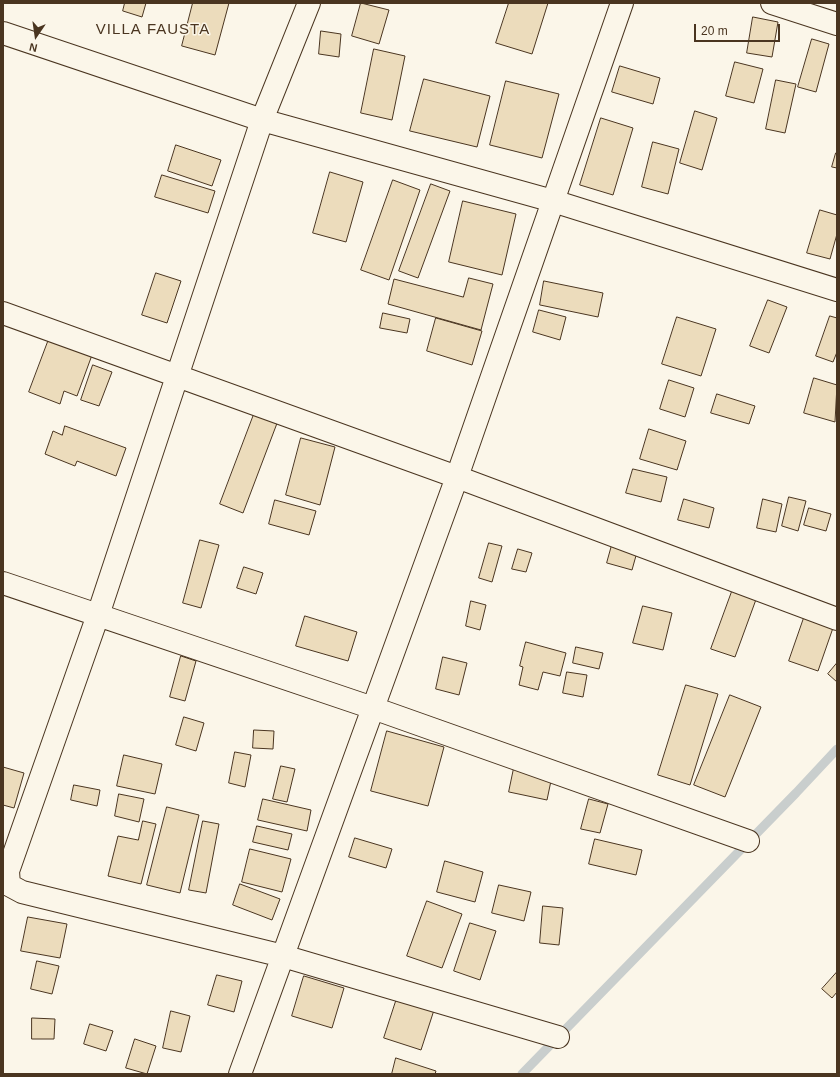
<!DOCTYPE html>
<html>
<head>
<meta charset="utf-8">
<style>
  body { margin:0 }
  #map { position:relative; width:840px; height:1077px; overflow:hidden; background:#fbf6e9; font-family:Helvetica,sans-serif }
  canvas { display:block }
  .frame { position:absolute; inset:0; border:4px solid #4a3520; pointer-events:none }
  .north { position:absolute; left:16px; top:16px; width:40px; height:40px; -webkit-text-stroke:3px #fbf6e9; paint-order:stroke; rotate:193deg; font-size:11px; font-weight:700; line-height:16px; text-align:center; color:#4a3520 }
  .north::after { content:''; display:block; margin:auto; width:14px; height:18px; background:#4a3520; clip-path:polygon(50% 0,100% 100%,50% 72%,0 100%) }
  .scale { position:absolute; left:694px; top:24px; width:86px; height:18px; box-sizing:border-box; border:2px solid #4a3520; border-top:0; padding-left:5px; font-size:12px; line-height:14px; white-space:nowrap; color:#4a3520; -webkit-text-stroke:3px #fbf6e9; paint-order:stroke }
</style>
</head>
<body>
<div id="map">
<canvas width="840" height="1077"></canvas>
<div class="frame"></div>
<div class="north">N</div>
<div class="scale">20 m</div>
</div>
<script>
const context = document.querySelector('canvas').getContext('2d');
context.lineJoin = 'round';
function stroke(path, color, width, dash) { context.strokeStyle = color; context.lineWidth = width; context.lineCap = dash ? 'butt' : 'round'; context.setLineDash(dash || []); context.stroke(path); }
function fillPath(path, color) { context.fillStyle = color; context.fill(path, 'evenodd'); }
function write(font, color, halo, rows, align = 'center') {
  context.font = font + ' Helvetica,sans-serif'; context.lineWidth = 3; context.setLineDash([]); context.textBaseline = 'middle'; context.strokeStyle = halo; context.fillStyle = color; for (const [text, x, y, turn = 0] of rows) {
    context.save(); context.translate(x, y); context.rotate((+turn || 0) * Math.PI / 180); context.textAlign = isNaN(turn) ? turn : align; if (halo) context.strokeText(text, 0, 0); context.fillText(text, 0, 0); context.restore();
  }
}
const stream = new Path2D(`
  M522,1074l274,-281 41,-44`);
const building = new Path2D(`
  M125,3h21l-4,14 -19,-6z
  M193,3h36l-14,52 -33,-9z
  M361,3l28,7 -10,34 -27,-8z
  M509,3h39l-16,51 -36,-11z
  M753,17l25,5 -6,35 -25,-4z
  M321,31l20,3 -2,23 -20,-3z
  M812,39l17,5 -13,48 -18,-5z
  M374,49l31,7 -13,64 -31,-7z
  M735,62l28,7 -9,34 -28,-7z
  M620,66l40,12 -7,26 -41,-12z
  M424,79l66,17 -13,51 -67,-16z
  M776,80l20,4 -11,49 -19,-4z
  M506,81l53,13 -17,64 -52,-13z
  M695,111l22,7 -15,52 -22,-7z
  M601,118l32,10 -20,67 -33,-10z
  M653,142l26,7 -11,45 -26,-7z
  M176,145l45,15 -9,26 -44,-15z
  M836,153h1v15l-5,-1z
  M330,172l33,10 -17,60 -33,-9z
  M162,175l53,16 -7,22 -53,-16z
  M393,180l27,10 -31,90 -28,-10z
  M431,184l19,7 -32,87 -19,-7z
  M463,201l53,13 -14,61 -53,-13z
  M820,210l17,5v19l-7,25 -23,-6z
  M156,273l25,8 -14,42 -25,-8z
  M469,278l24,6 -12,46 -93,-26 6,-25 69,18z
  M544,281l59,12 -5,24 -58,-12z
  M768,300l19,7 -18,46 -19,-7z
  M539,310l27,7 -6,23 -27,-8z
  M383,313l27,6 -3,14 -27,-5z
  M830,316l7,2v34l-4,10 -17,-6z
  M677,317l39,12 -15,47 -39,-12z
  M436,318l46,13 -10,34 -45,-14z
  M49,339l43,16 -15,41 -13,-5 -4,13 -31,-12z
  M93,365l19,7 -13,34 -18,-6z
  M814,378l23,7 -2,37 -31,-9z
  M669,380l25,8 -9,29 -25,-8z
  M717,394l38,12 -6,18 -38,-11z
  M256,409l23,9 -36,95 -23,-9z
  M65,426l61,22 -10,28 -39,-15 -2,5 -30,-12 8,-23 9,4z
  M649,429l37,12 -9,29 -37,-11z
  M301,438l34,9 -15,58 -34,-10z
  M633,469l34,8 -6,25 -35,-9z
  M789,497l17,4 -8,30 -16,-5z
  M684,499l30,9 -5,20 -31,-8z
  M763,499l19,5 -6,28 -19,-4z
  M275,500l41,11 -7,24 -40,-11z
  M809,508l22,6 -5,17 -22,-6z
  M200,540l19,5 -18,63 -18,-5z
  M489,543l13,3 -10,36 -13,-4z
  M612,545l25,7 -5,18 -25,-7z
  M518,549l14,4 -6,19 -14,-3z
  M244,567l19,6 -7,21 -19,-6z
  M734,586l24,8 -23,63 -24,-8z
  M471,601l15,4 -6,25 -14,-4z
  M643,606l29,7 -9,37 -30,-7z
  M805,615l29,10 -16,46 -29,-10z
  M305,616l52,16 -9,29 -52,-15z
  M526,642l40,11 -6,23 -17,-4 -5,18 -19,-5 4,-18 -3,-1z
  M576,647l27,6 -4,16 -26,-6z
  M181,656l15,5 -11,40 -15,-4z
  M443,657l24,6 -8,32 -23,-6z
  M837,663v19l-9,-8z
  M567,672l20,3 -4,22 -20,-4z
  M686,685l32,9 -28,91 -32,-10z
  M730,695l31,12 -36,90 -31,-12z
  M184,717l20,6 -8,28 -20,-6z
  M254,730l20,1 -1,18 -20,-1z
  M387,731l57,16 -16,59 -57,-15z
  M235,752l16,3 -6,32 -16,-4z
  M124,755l38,9 -7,30 -38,-8z
  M281,766l14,3 -8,33 -14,-3z
  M3,767l21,6 -10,35 -11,-3z
  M514,768l38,8 -5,24 -38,-8z
  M74,785l26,5 -3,16 -26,-6z
  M119,794l25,5 -5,23 -24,-6z
  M263,799l48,11 -4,21 -49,-11z
  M589,799l19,5 -8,29 -19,-4z
  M167,807l32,8 -19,78 -33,-8z
  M143,821l13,3 -15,60 -33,-8 10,-40 20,4z
  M203,821l16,3 -13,69 -17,-3z
  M257,826l35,8 -4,16 -35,-8z
  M355,838l37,11 -6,19 -37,-11z
  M595,839l47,11 -6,25 -47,-11z
  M250,849l41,10 -9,33 -40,-10z
  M445,861l38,11 -8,30 -38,-10z
  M240,884l40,15 -8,21 -39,-15z
  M499,885l32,7 -7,29 -32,-8z
  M427,901l35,13 -20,54 -35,-12z
  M543,906l20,2 -4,37 -19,-2z
  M28,917l39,7 -7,34 -39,-7z
  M470,923l26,8 -16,49 -26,-9z
  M37,961l22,5 -7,28 -21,-5z
  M837,972v20l-5,6 -10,-9z
  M217,975l25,6 -8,31 -26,-7z
  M304,976l40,12 -12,40 -40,-12z
  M398,995l37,12 -14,43 -37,-12z
  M171,1011l19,5 -9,36 -18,-4z
  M32,1018l23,1 -1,20h-22z
  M90,1024l23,7 -7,20 -22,-7z
  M135,1039l21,7 -9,28 -21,-6z
  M396,1058l40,13 -1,3h-43z`);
const street = new Path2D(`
  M309,3l-47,117 -164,495 -90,256 1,14 13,7 261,64 275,81
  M772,3l65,21
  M3,33l259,87 291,81 284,89
  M3,313l454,164 380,142
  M3,583l370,125 375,133
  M240,1074l217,-597 165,-474`);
const neighbourhoodNames = [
  ["VILLA FAUSTA",153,30]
];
stroke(stream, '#c9cecd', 9);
fillPath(building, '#ecdcbc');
stroke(building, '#4a3520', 1);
stroke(street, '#4a3520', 24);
stroke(street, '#fbf6e9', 22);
context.letterSpacing = '1px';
write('15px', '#4a3520', '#fbf6e9', neighbourhoodNames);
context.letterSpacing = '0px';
</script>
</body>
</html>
